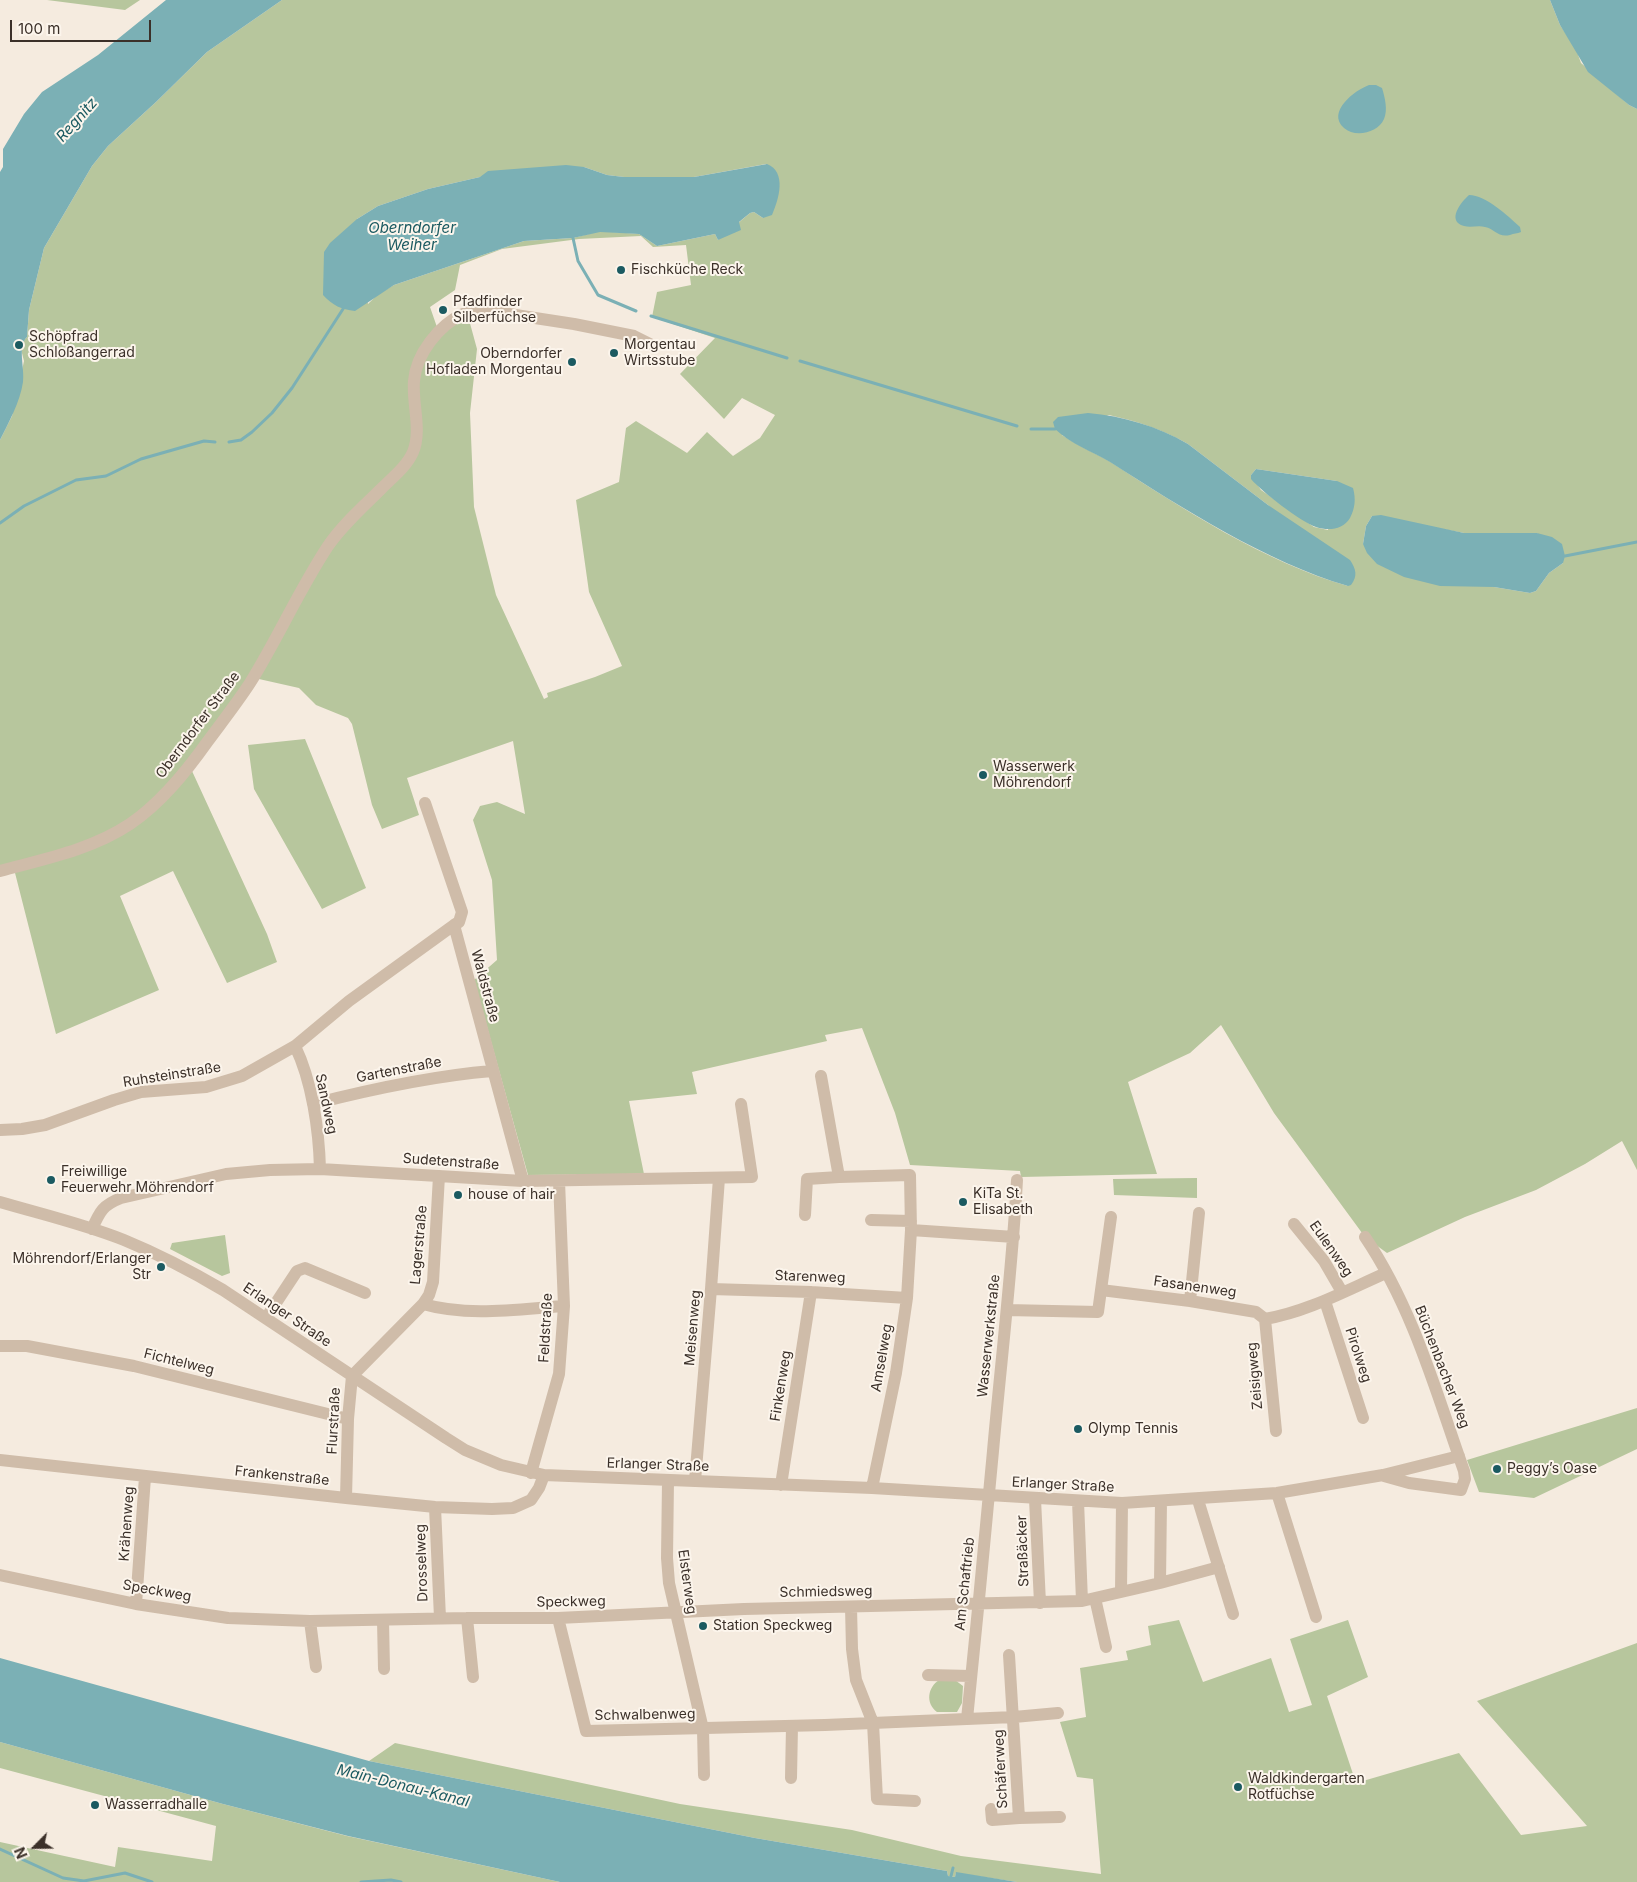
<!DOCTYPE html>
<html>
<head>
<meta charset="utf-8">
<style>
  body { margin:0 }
  #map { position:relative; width:1637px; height:1882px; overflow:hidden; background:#f5ebdf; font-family:Inter,sans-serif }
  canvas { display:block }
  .north { position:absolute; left:10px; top:1822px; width:50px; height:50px; -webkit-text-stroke:4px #fcf5ec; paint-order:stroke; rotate:247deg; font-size:14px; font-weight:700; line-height:20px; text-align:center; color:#3b3029 }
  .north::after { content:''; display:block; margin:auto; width:18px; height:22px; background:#3b3029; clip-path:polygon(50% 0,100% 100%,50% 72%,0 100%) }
  .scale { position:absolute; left:10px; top:20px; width:141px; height:22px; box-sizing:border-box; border:2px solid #3b3029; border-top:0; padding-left:6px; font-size:15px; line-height:18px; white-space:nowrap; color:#3b3029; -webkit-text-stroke:4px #fcf5ec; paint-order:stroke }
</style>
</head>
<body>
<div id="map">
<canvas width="1637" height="1882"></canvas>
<div class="north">N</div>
<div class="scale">100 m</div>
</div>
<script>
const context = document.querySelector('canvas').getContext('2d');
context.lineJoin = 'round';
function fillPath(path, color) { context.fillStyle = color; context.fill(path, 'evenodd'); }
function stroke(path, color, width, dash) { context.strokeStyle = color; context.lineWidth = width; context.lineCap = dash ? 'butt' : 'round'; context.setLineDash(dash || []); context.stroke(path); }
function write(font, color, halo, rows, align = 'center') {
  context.font = font + ' Inter,sans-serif'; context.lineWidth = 4; context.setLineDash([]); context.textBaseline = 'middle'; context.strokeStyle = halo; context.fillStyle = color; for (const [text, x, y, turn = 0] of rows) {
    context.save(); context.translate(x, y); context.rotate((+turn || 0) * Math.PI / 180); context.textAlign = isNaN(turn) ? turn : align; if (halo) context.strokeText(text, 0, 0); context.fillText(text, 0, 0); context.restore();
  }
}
const green = new Path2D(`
  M47,0h93l-15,10z
  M282,0h1268l10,25 16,24 5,14 48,42 8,4v1061l-15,-29 -37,23 -49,26 -71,27 -78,36 -22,-16 -91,-124 -53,-88 -31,28 -62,29 29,92 -136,3 -1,-6 -110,-6 -15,-52 -33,-85 -37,7 2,6 -135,31 5,22 -68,7 15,73 -116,1 -54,-195 23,-20 -5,-80 -19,-60 7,-14 17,-4 28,12 -12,-73 -106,37 12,37 -37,14 -10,-24 -20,-81 -4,-6 -32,-13 -17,-17 -49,-11 -58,94 75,163 10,28 -50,21 -54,-112 -53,25 39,94 -103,44 -42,-165 -14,-2v-427l12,-24 12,-55 -3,-12 2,-8 4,-4 2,-27 15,-62 48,-82 16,-20 48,-44 51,-50zM766,164l-3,54 -9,-6 -4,1 -32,27 -3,-6 -58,12 -18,-12 -39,-3 -27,7 -49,3 -130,44 -16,9 -10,10 -11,-85 21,-13 50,-17 52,-12 104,-10 23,8 17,2h70zM641,236l12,11 33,-2 5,40 -34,7 -5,25 63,21 -35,36 44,45 18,-21 33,17 -15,23 -27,18 -26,-24 -20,21 -51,-32 -10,7 -7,54 -43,18 13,92 33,74 -27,11 -48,16 1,4 -4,2 -48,-104 -22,-88 -4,-94 7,-64 -9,-33 -30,14 -8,-23 25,-17 5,-25 42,-16 77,-10zM1109,415c27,6 55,15 79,29l80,61 80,81c-82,-23 -168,-79 -239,-125 -16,-9 -32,-16 -47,-26zM1256,469l81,12 -9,49 -14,-3 -53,-37 -10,-15zM1372,516l92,17h73l26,30 -14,10 -13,18 -6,2 -36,-6 -131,-43 3,-18z
  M305,739l61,149 -44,21 -68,-120 -6,-44z
  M1197,1178v20l-83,-3 -1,-16z
  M225,1235l5,38 -8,3 -52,-27 2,-6z
  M1637,1408v41l-103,49 -55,-6 -12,-32z
  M1179,1620l24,62 68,-24 18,54 23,-7 -22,-66 58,-19 20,57 -41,19 29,87 103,-30 62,82 66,-9 -110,-125 160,-58v239h-620l-61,-9 -1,4 -7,-1 -1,-5 -192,-33 -386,-77 26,-18 285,61 172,26 109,26 140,18 -8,-95 -16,-2 -17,-55 26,-5 -6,-49 48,-8 -2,-9 25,-6 -3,-19z
  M939,1680h16l8,6 -1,17 -5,9h-20c-12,-9 -9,-25 2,-32z
  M0,1742l223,62 124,32 213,46h-560v-40l115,25 3,-20 94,14 4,-35 -216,-58z`);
const water = new Path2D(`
  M166,0h116l-75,52 -51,50 -48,44 -16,20 -48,82 -15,62 -2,27c-10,9 -2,31 -4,45 -3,20 -14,40 -23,58v-268l3,-5v-18l21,-35 18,-22 56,-37z
  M1550,0h87v109l-8,-4 -41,-33 -28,-47z
  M1369,85h7l6,3c3,10 6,22 2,31 -6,14 -29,19 -40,9 -18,-16 11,-38 25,-43z
  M767,164c20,8 12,35 5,51l-9,3 -9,-6 -4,1 -11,9 2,8 -23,10 -3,-6 -58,12 -18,-12 -39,-2 -27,6 -49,3 -130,44 -39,26c-14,-2 -22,-5 -32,-16l1,-43 6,-9 27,-24 21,-13 50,-17 52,-12 8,-6 78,-6 18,2 23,8 17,2h70z
  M1469,195c17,0 39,21 51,32l1,5c-4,2 -7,1 -11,3 -12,3 -15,-6 -25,-8 -7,-2 -14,1 -21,-1 -18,-5 -3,-24 5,-31z
  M1088,413c35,3 69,13 100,31l80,61 82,55c6,9 8,16 1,25l-3,1c-82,-24 -166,-78 -238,-124 -19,-11 -39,-18 -55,-33l-2,-7 5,-5z
  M1256,469l81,12 16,7c3,11 2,20 -3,30 -7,12 -22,13 -34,9 -15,-5 -54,-35 -65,-48v-4z
  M1381,515l83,18h73l15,4 10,7 3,12 -2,7 -14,10 -13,18 -6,2 -36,-6 -54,-1 -36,-9 -27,-13 -10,-11 -4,-9 3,-18 6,-10z
  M0,1658l369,103 386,77 192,33 1,5 7,1 1,-5 61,10h-457l-212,-46 -125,-32 -223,-62z`);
const stream = new Path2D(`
  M573,238l5,23 20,34 38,16
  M651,316l136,42
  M800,361l217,65
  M1031,429h24
  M229,442l12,-2 11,-8 20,-19 20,-25 51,-79
  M0,523l24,-17 52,-26 30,-4 35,-17 63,-18 11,1
  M1565,556l72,-14
  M0,1849l63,29 21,3 41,-8 27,9
  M951,1876l2,-8
  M361,1882l30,-2 10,2`);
const minor = new Path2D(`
  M425,803l37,109 -3,10 -5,3 69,256
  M0,871c44,-12 91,-21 130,-47 31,-21 56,-52 78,-83 14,-19 29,-38 42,-58 28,-45 49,-93 78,-137 15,-22 36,-40 54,-58 11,-11 25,-22 31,-36 9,-22 -1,-48 1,-71 2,-27 25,-56 49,-67 6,-3 13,-4 20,-4l91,14 60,12 16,8
  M295,1046c17,35 24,84 25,123
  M821,1076l18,101 71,-2 1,55
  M313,1104c59,-15 118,-28 179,-33
  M0,1130l22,-1 23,-4 69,-25 27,-8 65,-5 36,-11 53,-30 54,-45 105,-76
  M0,1202c41,12 84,22 124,38 34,14 67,31 99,50l223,148 19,12 36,15 43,10 328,13 250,15 155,-10 106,-18 76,-19
  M805,1215l2,-36 32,-2
  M871,1220l40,1
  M1294,1224l30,37 18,31
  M92,1229c8,-18 11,-24 29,-31l105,-24 44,-4 50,-1 203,12 229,-4 -11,-73
  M1365,1237c48,71 71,155 99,234l1,8 -4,11 -52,-7 -25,-7
  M711,1289l100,3 96,6
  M1101,1290l10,-73
  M1190,1301l9,-88
  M1325,1301l38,117
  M423,1304c45,13 96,5 141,2
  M1007,1310l91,2 3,-22 89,11 66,11 9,7c42,-7 82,-29 121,-46
  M266,1318l31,-47 8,-3 60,25
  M1265,1319l11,112
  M0,1346h27l107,20 214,53
  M0,1460l346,38 89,9 57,2 21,-1 18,-8 8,-12 5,-13
  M531,1473l28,-99 5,-68 -5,-125
  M668,1481l-1,77 2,25 34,146 1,46
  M695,1481l16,-192 8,-111
  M781,1485l30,-193
  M872,1488l24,-115 11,-75 4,-68 103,7
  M1277,1493l39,124
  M346,1498l2,-79 4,-43 71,-72 6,-9 4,-13 6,-106
  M1035,1499l5,104
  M1198,1500l35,114
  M1078,1501l4,100
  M435,1507l5,111
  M0,1575l136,29 92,14 82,3 157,-3h91l186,-9 338,-8 78,-18 59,-16
  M1160,1583l1,-82
  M1121,1591l1,-88
  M1095,1598l11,49
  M136,1604l9,-127
  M851,1607l1,42 4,31 17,43 4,76 38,2
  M467,1618l6,59
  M558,1618l28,113 239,-6 189,-8 44,-4
  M383,1620l1,49
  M310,1621l6,46
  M1009,1655l10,163 41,-1
  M928,1675l43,1
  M967,1719c9,-89 18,-179 26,-268 8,-90 19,-180 24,-271
  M791,1778l1,-52
  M991,1809l1,11 27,-2`);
const markers = [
  [621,270,5,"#1b5a61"],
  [443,310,5,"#1b5a61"],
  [19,345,5,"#1b5a61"],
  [614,353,5,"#1b5a61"],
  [572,362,5,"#1b5a61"],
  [983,775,5,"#1b5a61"],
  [51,1180,5,"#1b5a61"],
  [458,1195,5,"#1b5a61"],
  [963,1202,5,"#1b5a61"],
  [161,1267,5,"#1b5a61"],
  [1078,1429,5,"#1b5a61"],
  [1497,1469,5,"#1b5a61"],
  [703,1626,5,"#1b5a61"],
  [1238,1787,5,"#1b5a61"],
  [95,1805,5,"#1b5a61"]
];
const poiNames = [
  ["Fischküche Reck",631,270],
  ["Pfadfinder",453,302],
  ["Silberfüchse",453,318],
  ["Schöpfrad",29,337],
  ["Schloßangerrad",29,353],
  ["Morgentau",624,345],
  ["Wirtsstube",624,361],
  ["Oberndorfer",562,354,"right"],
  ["Hofladen Morgentau",562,370,"right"],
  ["Wasserwerk",993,767],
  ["Möhrendorf",993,783],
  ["Freiwillige",61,1172],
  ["Feuerwehr Möhrendorf",61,1188],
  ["KiTa St.",973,1194],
  ["Elisabeth",973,1210],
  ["house of hair",468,1195],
  ["Möhrendorf/Erlanger",151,1259,"right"],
  ["Str",151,1275,"right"],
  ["Olymp Tennis",1088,1429],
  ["Peggy’s Oase",1507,1469],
  ["Station Speckweg",713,1626],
  ["Waldkindergarten",1248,1779],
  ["Rotfüchse",1248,1795],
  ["Wasserradhalle",105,1805]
];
const streetNames = [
  ["Oberndorfer Straße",198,725,-53],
  ["Waldstraße",485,986,75],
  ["Gartenstraße",399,1070,-11],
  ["Ruhsteinstraße",172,1075,-9],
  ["Sandweg",326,1104,78],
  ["Sudetenstraße",451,1162,4],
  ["Lagerstraße",419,1245,-85],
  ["Eulenweg",1331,1249,55],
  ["Starenweg",810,1277,2],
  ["Fasanenweg",1195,1287,8],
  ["Erlanger Straße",287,1315,34],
  ["Feldstraße",546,1328,-87],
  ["Meisenweg",693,1328,-85],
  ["Wasserwerkstraße",989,1336,-84],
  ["Pirolweg",1358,1355,72],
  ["Amselweg",882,1358,-80],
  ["Fichtelweg",179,1362,14],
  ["Büchenbacher Weg",1442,1367,69],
  ["Zeisigweg",1255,1376,-95],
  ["Finkenweg",781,1386,-81],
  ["Flurstraße",334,1421,-87],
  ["Erlanger Straße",658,1465,2],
  ["Frankenstraße",282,1476,6],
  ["Erlanger Straße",1063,1485,3],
  ["Krähenweg",127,1524,-86],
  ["Straßäcker",1023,1551,-92],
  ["Drosselweg",422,1563,-92],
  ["Elsterweg",687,1582,82],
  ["Am Schaftrieb",965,1584,-84],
  ["Speckweg",157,1591,10],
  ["Schmiedsweg",826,1592,-1],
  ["Speckweg",571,1602,-1],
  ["Schwalbenweg",645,1715,-1],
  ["Schäferweg",1001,1769,-93]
];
const waterNames = [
  ["Regnitz",77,120,-48],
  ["Oberndorfer",412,228],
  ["Weiher",412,245],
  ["Main-Donau-Kanal",403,1786,14]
];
fillPath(green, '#b7c69d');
fillPath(water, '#7bb0b5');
stroke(stream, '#7bb0b5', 3);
stroke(minor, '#cfbca9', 12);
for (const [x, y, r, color] of markers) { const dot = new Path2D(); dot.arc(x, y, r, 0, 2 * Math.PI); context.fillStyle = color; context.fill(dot); stroke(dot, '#fcf5ec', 2); }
write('14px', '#3b3029', '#fcf5ec', poiNames, 'left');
write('14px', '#3b3029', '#fcf5ec', streetNames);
write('italic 15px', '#1b5a61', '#fcf5ec', waterNames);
</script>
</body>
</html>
